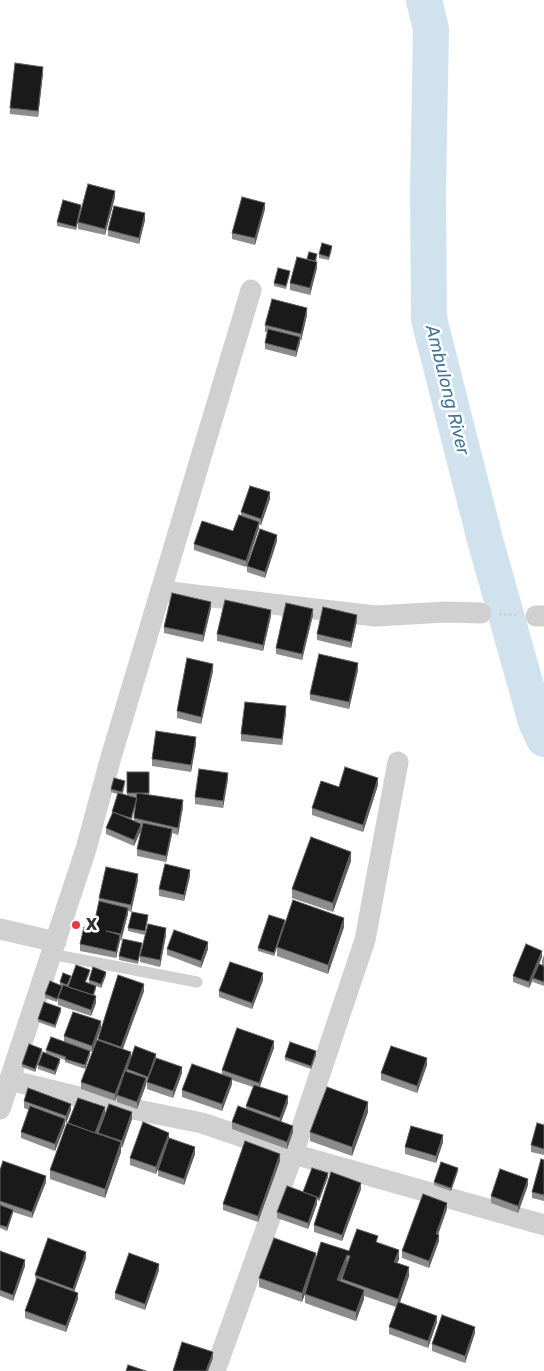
<!DOCTYPE html>
<style>
body{margin:0}
canvas{display:block;background:#fff}
</style>
<canvas width="544" height="1371"></canvas>
<script>
const ctx = document.querySelector('canvas').getContext('2d');
ctx.lineJoin = 'round';
const toPath = rows => new Path2D(rows.map(r => 'M' + r).join(''));
function strokePath(path, color, width, dash) { ctx.strokeStyle = color; ctx.lineWidth = width; ctx.lineCap = dash ? 'butt' : 'round'; ctx.setLineDash(dash || []); ctx.stroke(path); }
function paint(path, color) { ctx.fillStyle = color; ctx.fill(path, 'evenodd'); }
function write(font, color, halo, rows, align = 'center') {
  ctx.font = font + ' Rubik,sans-serif'; ctx.lineWidth = 5; ctx.setLineDash([]); ctx.textBaseline = 'middle'; ctx.strokeStyle = halo; ctx.fillStyle = color; for (const [text, x, y, turn = 0] of rows) {
    ctx.save(); ctx.translate(x, y); ctx.rotate((+turn || 0) * Math.PI / 180); ctx.textAlign = isNaN(turn) ? turn : align; if (halo) ctx.strokeText(text, 0, 0); ctx.fillText(text, 0, 0); ctx.restore();
  }
}
const river = toPath([
 [424,0,431,29,428,191,429,319,484,536,536,722,544,739]
]);
const path = toPath([
 [499,614,518,615]
]);
const lane = toPath([
 [51,954,197,982]
]);
const street = toPath([
 [161,591,375,616,446,612,481,613],
 [536,616,544,616],
 [0,929,56,942],
 [9,1080,108,1104,202,1123,293,1154,544,1225],
 [0,1109,86,849,111,757,251,290],
 [215,1371,293,1154,365,940,398,762]
]);
const wall = toPath([
 [43,73,38,117,10,114,10,108],
 [115,197,105,235,78,229,78,222],
 [81,208,76,230,57,226,57,222],
 [265,209,255,245,232,239,232,233],
 [145,220,139,244,108,236,108,230],
 [332,249,329,260,319,258,319,254],
 [317,258,316,262,317,268,310,295,290,290,290,283,307,259],
 [290,274,286,289,274,286,274,283],
 [307,315,301,341,300,340,296,357,265,349,265,343,267,332,265,332,265,325],
 [270,499,261,525,259,525,259,528,246,567,194,550,194,544,233,531,241,516,241,512],
 [277,541,265,578,247,572,247,566],
 [211,608,203,642,164,633,164,627],
 [313,615,302,660,276,654,276,648],
 [271,616,263,651,217,641,217,634],
 [357,621,351,648,317,640,317,634],
 [358,670,349,709,310,700,310,694],
 [213,671,201,724,177,718,177,711],
 [286,713,282,745,241,741,241,734],
 [196,744,191,772,152,766,152,759],
 [127,772,149,772,149,795,183,807,178,835,172,833,166,862,137,856,137,849,141,830,134,846,106,834,106,828,112,814,117,794,111,792,111,789,125,784,123,794,127,795],
 [135,808,134,818,134,821,132,820],
 [228,779,223,808,195,804,195,797],
 [378,785,363,832,312,815,312,808,339,787],
 [351,861,333,912,292,898,292,889],
 [190,876,184,901,159,896,159,889],
 [138,880,131,912,128,911,128,914,121,941,120,940,116,958,80,951,80,944,93,929,99,902,99,898],
 [148,918,145,935,128,931,128,928],
 [285,923,344,927,328,974,277,956,277,947,274,956,258,951,258,948],
 [166,935,160,967,140,962,140,956],
 [142,946,138,964,119,960,119,956],
 [167,949,208,949,201,968,167,955],
 [544,955,544,986,533,982,533,980,529,988,513,982,513,976,542,957,539,964,542,965,542,960],
 [90,973,86,982,89,983,89,980,106,975,101,988,96,986,96,989,94,996,96,1003,91,1016,58,1005,58,1000,57,1002,45,998,45,994,60,985,60,982],
 [263,980,252,1009,219,997,219,991],
 [144,991,123,1049,131,1058,156,1058,182,1073,173,1098,147,1089,147,1083,146,1083,146,1085,137,1109,117,1102,117,1096,115,1101,81,1089,81,1082,98,1039],
 [61,1011,55,1028,38,1022,38,1019],
 [101,1028,92,1052,90,1051,90,1054,85,1069,65,1062,65,1060,46,1053,46,1050,64,1041,64,1036],
 [274,1048,259,1087,288,1103,281,1121,293,1132,287,1149,232,1129,232,1122,246,1109,246,1106,253,1087,232,1080,232,1084,222,1111,182,1097,182,1090,222,1074,222,1070],
 [42,1052,35,1072,22,1067,22,1064],
 [316,1055,311,1069,285,1060,285,1057],
 [60,1062,55,1075,38,1069,38,1065],
 [427,1065,417,1093,381,1080,381,1073],
 [24,1101,71,1110,66,1123,65,1122,65,1125,55,1151,21,1138,21,1132,29,1110,24,1108],
 [368,1112,352,1156,310,1141,310,1132],
 [105,1114,97,1134,98,1134,98,1133,132,1119,122,1148,121,1147,121,1152,105,1198,50,1179,50,1170],
 [544,1125,544,1155,531,1152,531,1145],
 [169,1133,156,1174,130,1165,130,1158],
 [443,1142,436,1163,405,1154,405,1147],
 [195,1154,184,1185,158,1176,158,1170],
 [544,1160,544,1201,532,1198,532,1192],
 [280,1161,258,1222,223,1210,223,1204],
 [0,1170,46,1182,32,1218,13,1212,7,1231,0,1228],
 [458,1171,451,1191,434,1185,434,1182],
 [328,1177,319,1201,317,1200,317,1204,308,1229,277,1218,277,1212,303,1192],
 [528,1185,518,1213,491,1203,491,1196],
 [361,1189,342,1241,314,1232,314,1225],
 [447,1209,438,1235,439,1241,429,1268,402,1258,402,1251],
 [378,1243,399,1259,397,1263,409,1276,400,1302,437,1322,428,1348,389,1334,389,1327,396,1307,364,1296,364,1299,356,1321,305,1303,305,1294,302,1302,259,1287,259,1278,316,1258,349,1251],
 [0,1251,25,1266,13,1301,0,1296],
 [86,1258,74,1291,78,1299,66,1332,25,1318,25,1311,36,1282,35,1275],
 [159,1270,145,1310,115,1299,115,1293],
 [475,1333,465,1363,432,1351,432,1344]
]);
const shadedWall = toPath([
 [43,67,43,73,38,117,38,111],
 [115,191,115,197,105,235,105,229],
 [265,203,265,209,255,245,255,238],
 [81,205,81,208,76,230,76,227],
 [145,213,145,220,139,244,139,238],
 [317,262,317,268,310,295,310,288],
 [307,308,307,315,301,341,301,334],
 [300,337,300,343,296,357,296,351],
 [270,492,270,499,261,525,261,519],
 [259,522,259,528,246,567,246,561],
 [277,535,277,541,265,578,265,572],
 [211,602,211,608,203,642,203,635],
 [313,609,313,615,302,660,302,654],
 [271,610,271,616,263,651,263,645],
 [357,615,357,621,351,648,351,642],
 [358,663,358,670,349,709,349,702],
 [213,664,213,671,201,724,201,717],
 [286,706,286,713,282,745,282,739],
 [196,737,196,744,191,772,191,765],
 [228,773,228,779,223,808,223,801],
 [378,778,378,785,363,832,363,825],
 [183,800,183,807,178,835,178,828],
 [141,824,141,830,134,846,134,840],
 [172,829,172,835,166,862,166,856],
 [351,852,351,861,333,912,333,903],
 [190,870,190,876,184,901,184,895],
 [138,874,138,880,131,912,131,905],
 [128,908,128,914,121,941,121,934],
 [344,918,344,927,328,974,328,965],
 [285,920,285,923,274,956,274,953],
 [166,928,166,935,160,967,160,960],
 [120,935,120,941,116,958,116,952],
 [208,942,208,949,201,968,201,961],
 [542,951,542,957,529,988,529,982],
 [106,972,106,975,101,988,101,984],
 [263,973,263,980,252,1009,252,1003],
 [144,984,144,991,121,1053,121,1047],
 [96,996,96,1003,91,1016,91,1010],
 [61,1008,61,1011,55,1028,55,1025],
 [101,1021,101,1028,92,1052,92,1046],
 [274,1041,274,1048,259,1089,259,1083],
 [42,1049,42,1052,35,1072,35,1069],
 [90,1051,90,1054,85,1069,85,1065],
 [316,1051,316,1055,311,1069,311,1066],
 [131,1052,131,1059,115,1101,115,1094],
 [156,1054,156,1060,148,1083,148,1077],
 [427,1058,427,1065,417,1093,417,1086],
 [60,1059,60,1062,55,1075,55,1071],
 [182,1067,182,1073,173,1098,173,1091],
 [146,1078,146,1085,137,1109,137,1102],
 [232,1078,232,1084,222,1111,222,1104],
 [288,1096,288,1103,280,1125,280,1118],
 [368,1102,368,1112,352,1156,352,1147],
 [71,1104,71,1110,66,1123,66,1116],
 [105,1107,105,1114,95,1139,95,1133],
 [132,1112,132,1119,122,1148,122,1141],
 [65,1119,65,1125,55,1151,55,1144],
 [293,1126,293,1132,287,1149,287,1142],
 [169,1133,169,1140,156,1174,156,1167],
 [443,1135,443,1142,436,1163,436,1156],
 [121,1142,121,1152,105,1198,105,1189],
 [195,1147,195,1154,184,1185,184,1179],
 [280,1154,280,1161,258,1222,258,1216],
 [458,1168,458,1171,451,1191,451,1188],
 [328,1173,328,1177,319,1201,319,1198],
 [46,1176,46,1182,32,1218,32,1212],
 [528,1179,528,1185,518,1213,518,1206],
 [361,1183,361,1189,342,1241,342,1235],
 [317,1197,317,1204,308,1229,308,1223],
 [447,1203,447,1209,436,1240,436,1234],
 [13,1210,13,1213,7,1231,7,1227],
 [439,1235,439,1241,429,1268,429,1261],
 [399,1250,399,1259,394,1271,394,1262],
 [86,1252,86,1258,73,1295,73,1289],
 [316,1253,316,1262,302,1302,302,1293],
 [347,1255,347,1264,337,1289,337,1280],
 [25,1260,25,1266,13,1301,13,1295],
 [159,1264,159,1270,145,1310,145,1304],
 [409,1267,409,1276,398,1308,398,1299],
 [364,1290,364,1299,356,1321,356,1312],
 [78,1293,78,1299,66,1332,66,1326],
 [437,1316,437,1322,428,1348,428,1341],
 [475,1327,475,1333,465,1363,465,1356],
 [213,1352,213,1358,208,1371,206,1371]
]);
const building = toPath([
 [15,63,43,67,38,111,10,108,15,63],
 [88,184,115,191,105,229,78,222,88,184],
 [242,197,265,203,255,238,232,233,242,197],
 [63,200,81,205,76,227,57,222,63,200],
 [114,206,145,213,139,238,108,230,114,206],
 [322,243,332,246,329,257,319,254,322,243],
 [309,252,317,254,315,261,307,259,309,252],
 [297,257,317,262,310,288,290,283,297,257],
 [278,268,290,271,286,286,274,283,278,268],
 [272,299,307,308,301,334,265,325,272,299],
 [268,329,300,337,296,351,265,343,268,329],
 [250,486,270,492,261,519,241,512,250,486],
 [239,515,259,522,246,561,194,544,202,521,233,531,239,515],
 [260,529,277,535,265,572,247,566,260,529],
 [172,593,211,602,203,635,164,627,172,593],
 [225,600,271,610,263,645,217,634,225,600],
 [286,603,313,609,302,654,276,648,286,603],
 [323,607,357,615,351,642,317,634,323,607],
 [319,654,358,663,349,702,310,694,319,654],
 [187,658,213,664,201,717,177,711,187,658],
 [245,702,286,706,282,739,241,734,245,702],
 [156,731,196,737,191,765,152,759,156,731],
 [345,767,378,778,363,825,312,808,321,781,339,787,345,767],
 [199,769,228,773,223,801,195,797,199,769],
 [127,772,149,772,149,793,127,793,127,772],
 [114,778,125,781,122,792,111,789,114,778],
 [118,793,137,798,131,818,112,812,118,793],
 [137,793,183,800,178,828,134,818,137,793],
 [113,812,141,824,134,840,106,828,113,812],
 [143,823,172,829,166,856,137,849,143,823],
 [311,837,351,852,333,903,292,889,311,837],
 [165,864,190,870,184,895,159,889,165,864],
 [106,867,138,874,131,905,99,898,106,867],
 [293,900,344,918,328,965,277,947,293,900],
 [99,901,128,908,121,934,106,931,120,935,116,952,80,944,84,927,93,929,99,901],
 [132,912,148,915,145,931,128,928,132,912],
 [269,915,285,920,274,953,258,948,269,915],
 [148,924,166,928,160,960,140,956,148,924],
 [174,930,208,942,201,961,167,949,174,930],
 [123,939,142,943,138,961,119,956,123,939],
 [526,944,542,951,529,982,513,976,526,944],
 [230,962,263,973,252,1003,219,991,230,962],
 [539,964,544,966,544,982,533,978,539,964],
 [76,965,90,970,85,982,96,986,93,995,68,987,76,965],
 [93,967,106,972,101,984,89,980,93,967],
 [63,973,71,976,67,985,60,982,63,973],
 [118,975,144,984,121,1047,98,1039,118,975],
 [50,981,62,986,57,999,45,994,50,981],
 [63,985,96,996,91,1010,58,998,63,985],
 [44,1002,61,1008,55,1025,38,1019,44,1002],
 [73,1012,101,1021,92,1046,64,1036,73,1012],
 [237,1028,274,1041,259,1083,222,1070,237,1028],
 [51,1037,90,1051,85,1065,65,1059,66,1057,46,1050,51,1037],
 [97,1040,131,1052,115,1094,81,1082,97,1040],
 [290,1042,316,1051,311,1066,285,1057,290,1042],
 [29,1044,42,1049,35,1069,22,1064,29,1044],
 [135,1046,156,1054,148,1077,127,1069,135,1046],
 [391,1046,427,1058,417,1086,381,1073,391,1046],
 [43,1052,60,1059,55,1071,38,1065,43,1052],
 [156,1058,182,1067,173,1091,147,1082,156,1058],
 [192,1064,232,1078,222,1104,182,1090,192,1064],
 [125,1071,146,1078,137,1102,117,1095,125,1071],
 [254,1085,288,1096,280,1118,246,1106,254,1085],
 [327,1087,368,1102,352,1147,310,1132,327,1087],
 [28,1088,71,1104,66,1116,24,1101,28,1088],
 [78,1098,105,1107,95,1133,68,1123,78,1098],
 [109,1104,132,1112,122,1141,98,1133,109,1104],
 [30,1106,65,1119,55,1144,21,1132,30,1106],
 [238,1106,293,1126,287,1142,232,1122,238,1106],
 [143,1122,169,1133,156,1167,130,1158,143,1122],
 [67,1123,121,1142,105,1189,50,1170,67,1123],
 [537,1123,544,1125,544,1149,531,1145,537,1123],
 [411,1126,443,1135,436,1156,405,1147,411,1126],
 [169,1138,195,1147,184,1179,158,1170,169,1138],
 [245,1141,280,1154,258,1216,223,1204,245,1141],
 [541,1159,544,1160,544,1195,532,1192,541,1159],
 [3,1161,46,1176,32,1212,0,1201,0,1170,3,1161],
 [441,1162,458,1168,451,1188,434,1182,441,1162],
 [312,1168,328,1173,319,1198,303,1192,312,1168],
 [500,1169,528,1179,518,1206,491,1196,500,1169],
 [331,1172,361,1183,342,1235,314,1225,331,1172],
 [287,1186,317,1197,308,1223,277,1212,287,1186],
 [423,1194,447,1203,436,1234,439,1235,429,1261,402,1251,423,1194],
 [0,1205,13,1210,7,1227,0,1225,0,1205],
 [357,1229,378,1236,376,1242,399,1250,394,1262,409,1267,398,1299,342,1279,350,1256,347,1255,337,1280,364,1290,356,1312,305,1294,321,1242,349,1251,357,1229],
 [48,1238,86,1252,73,1289,35,1275,48,1238],
 [274,1238,316,1253,302,1293,259,1278,274,1238],
 [0,1251,25,1260,13,1295,0,1290,0,1251],
 [129,1253,159,1264,145,1304,115,1293,129,1253],
 [37,1278,78,1293,66,1326,25,1311,37,1278],
 [398,1302,437,1316,428,1341,389,1327,398,1302],
 [442,1315,475,1327,465,1356,432,1344,442,1315],
 [182,1342,213,1352,206,1371,173,1371,182,1342],
 [128,1365,146,1371,126,1371,128,1365]
]);
const markers = [
 [76,925,5,"#e63946"]
];
const poiNames = [
 ["X",86,925]
];
const waterNames = [
 ["Ambulong River",447,390,76]
];
strokePath(river, '#cfe2ee', 36);
strokePath(path, '#cdcdcd', 3, [2.5, 2.5]);
strokePath(lane, '#d0d0d0', 11);
strokePath(street, '#d0d0d0', 21);
paint(wall, '#8c8c8c');
paint(shadedWall, '#5f5f5f');
paint(building, '#1a1a1a');
strokePath(building, '#5f5f5f', 1);
for (const [x, y, r, color] of markers) { const dot = new Path2D(); dot.arc(x, y, r, 0, 2 * Math.PI); ctx.fillStyle = color; ctx.fill(dot); strokePath(dot, '#fff', 2); }
write('bold 16px', '#333', '#fff', poiNames, 'left');
write('italic 18px', '#3f7597', '#fff', waterNames);
</script>
